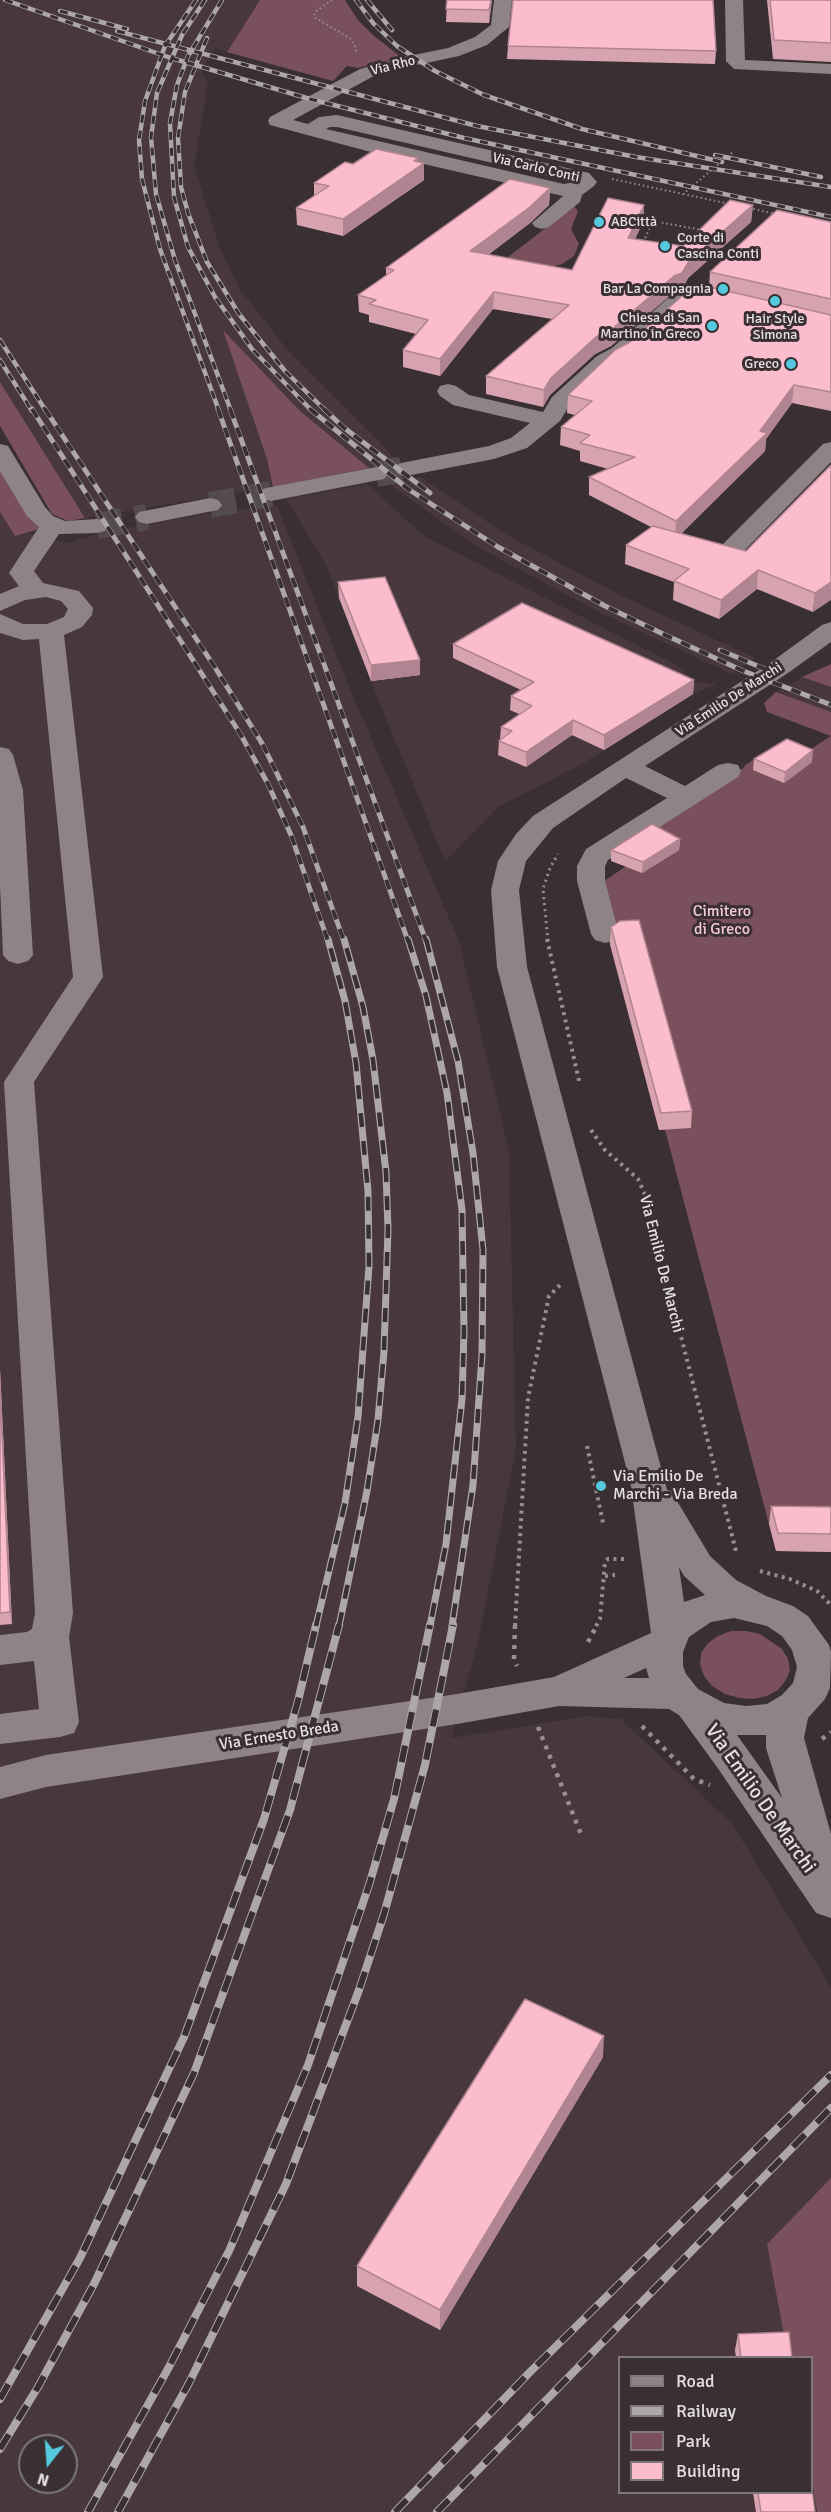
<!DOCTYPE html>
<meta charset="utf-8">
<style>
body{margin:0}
#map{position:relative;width:831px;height:2512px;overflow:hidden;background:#3a3033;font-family:Signika,sans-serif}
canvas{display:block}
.legend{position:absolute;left:618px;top:2356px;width:195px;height:138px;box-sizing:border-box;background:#3a3033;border:2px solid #7f7779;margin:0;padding:8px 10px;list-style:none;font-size:18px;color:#e7e1e3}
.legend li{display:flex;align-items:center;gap:12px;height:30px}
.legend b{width:30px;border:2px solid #7f7779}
.north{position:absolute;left:18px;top:2434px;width:60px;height:60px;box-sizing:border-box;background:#3a3033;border:2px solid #7f7779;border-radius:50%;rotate:197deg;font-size:16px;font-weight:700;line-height:24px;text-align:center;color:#e7e1e3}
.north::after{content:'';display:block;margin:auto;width:21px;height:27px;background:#55cadf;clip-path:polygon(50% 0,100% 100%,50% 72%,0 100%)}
</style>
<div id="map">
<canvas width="831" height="2512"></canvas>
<ul class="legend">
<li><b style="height:8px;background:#8e8385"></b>Road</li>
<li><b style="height:8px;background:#aea7a9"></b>Railway</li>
<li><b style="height:16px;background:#79505b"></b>Park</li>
<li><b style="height:16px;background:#fbbdce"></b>Building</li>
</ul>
<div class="north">N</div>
</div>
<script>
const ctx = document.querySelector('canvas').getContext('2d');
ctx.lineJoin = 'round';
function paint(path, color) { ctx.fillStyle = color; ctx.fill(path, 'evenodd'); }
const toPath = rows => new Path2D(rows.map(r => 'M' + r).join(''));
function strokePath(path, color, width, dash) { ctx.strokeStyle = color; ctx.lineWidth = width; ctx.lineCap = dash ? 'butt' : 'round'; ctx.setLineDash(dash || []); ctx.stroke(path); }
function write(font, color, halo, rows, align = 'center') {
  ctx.font = font + ' Signika,sans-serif'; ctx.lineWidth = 6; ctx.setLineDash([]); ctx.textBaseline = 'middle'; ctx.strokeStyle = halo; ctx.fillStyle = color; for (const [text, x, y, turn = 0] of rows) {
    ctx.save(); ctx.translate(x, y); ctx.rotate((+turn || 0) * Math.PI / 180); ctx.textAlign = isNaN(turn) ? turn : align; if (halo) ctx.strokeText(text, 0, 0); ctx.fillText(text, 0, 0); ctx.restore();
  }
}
const built = toPath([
 [0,0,260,0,227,52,215,48,201,72,208,82,194,166,220,248,239,288,290,353,399,462,369,468,299,410,267,459,273,487,85,518,0,382],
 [420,477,507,535,618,594,755,658,732,674,597,611,474,545,391,485],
 [367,484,424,536,678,666,691,681,717,684,693,694,582,764,498,807,445,861,380,704,328,569,286,499],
 [277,505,349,687,459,941,509,1151,516,1449,477,1646,451,1738,587,1716,621,1719,733,1825,831,1988,831,2178,767,2244,788,2357,620,2358,620,2492,812,2492,812,2481,817,2512,0,2512,0,512,15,536,27,533,67,543,100,533,212,513],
 [30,2446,66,2446,66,2482,30,2482],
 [802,677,831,687,831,712,776,692]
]);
const green = toPath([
 [260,0,345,0,358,20,373,35,401,57,358,68,347,66,333,81,227,52],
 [574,206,578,211,571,229,579,244,574,256,562,264,550,267,494,268],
 [223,330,299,410,369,468,273,487,267,459],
 [0,382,85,518,68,521,52,514,0,426],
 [0,462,40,529,15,536,0,512],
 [831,664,831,687,802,677],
 [776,692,831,712,831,1552,776,1551,665,1130,659,1130,608,938,598,885,625,867,644,831,745,767,744,766,757,757,800,756,831,736,767,712,764,703],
 [731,1631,746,1631,760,1634,782,1649,788,1659,790,1670,786,1680,778,1690,767,1696,754,1699,739,1698,725,1694,712,1686,704,1676,700,1665,701,1653,708,1643,718,1636],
 [831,2178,831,2512,817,2512,812,2481,812,2358,788,2357,767,2244]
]);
const minorTunnel = toPath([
 [376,474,406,469],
 [210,505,271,494],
 [97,526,147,517]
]);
const pathFar3 = toPath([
 [332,0,315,12,314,17,351,39,356,48,356,54],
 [612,179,683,194,733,152],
 [683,194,730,204],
 [749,208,775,214],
 [639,218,653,221,642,245],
 [653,221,702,230]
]);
const pathFar2 = toPath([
 [548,941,543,889,550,868,558,854]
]);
const pathFar1 = toPath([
 [547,939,580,1085],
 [591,1130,605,1150,638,1179,644,1192,737,1555],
 [587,1446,603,1523],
 [760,1571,790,1579,817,1591,831,1605],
 [605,1576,615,1575],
 [515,1626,528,1398,549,1296,562,1283],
 [596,1626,600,1619,605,1562,608,1559,624,1559]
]);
const path = toPath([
 [515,1625,514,1659,517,1666],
 [588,1642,597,1625],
 [642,1726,694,1779,710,1785],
 [538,1727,581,1834],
 [822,1739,831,1732]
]);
const minor = toPath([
 [494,0,512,0,509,27,487,45,459,56,398,69,372,77,293,120,308,124,319,117,337,115,589,173,597,182,594,186,582,195,580,202,549,227,542,229,535,227,532,223,563,196,367,151,270,125,268,121,270,117,360,69,394,59,448,48,475,37,491,25,494,0],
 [330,127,337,127,575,182,564,184,326,129,330,127],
 [725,0,743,0,745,60,831,64,831,74,734,69,726,61,725,0],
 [691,291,712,291,719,293,723,297,719,301,693,303,681,307,628,358,613,366,569,406,560,421,527,448,494,459,406,476,398,474,394,469,398,464,406,462,489,446,511,438,530,423,453,405,440,396,437,391,440,386,448,384,456,386,469,395,543,412,552,397,597,356,612,348,667,299,691,291],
 [831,442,831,462,736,559,727,561,718,559,715,554,718,549,823,444,831,442],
 [0,444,8,446,45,507,53,516,65,521,97,519,105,521,109,526,105,531,97,533,59,534,34,571,43,583,79,591,93,608,92,615,82,627,64,635,103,977,34,1082,73,1613,69,1637,79,1722,74,1733,60,1737,0,1744,0,1714,39,1709,34,1661,0,1665,0,1635,27,1632,32,1629,35,1613,4,1082,73,977,39,639,23,640,0,633,0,614,23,624,47,624,64,617,68,609,61,601,46,597,25,600,0,611,0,594,19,586,9,573,39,527,27,516,0,471,0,444],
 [376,467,384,469,388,474,384,479,271,501,263,499,259,494,263,489,271,487,376,467],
 [210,498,218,500,222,505,218,510,147,524,139,522,135,517,139,512,210,498],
 [831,622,831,642,788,673,645,766,685,786,718,765,728,763,738,765,741,771,738,777,608,860,605,866,605,881,619,934,615,940,605,943,595,940,591,934,577,881,577,866,586,849,667,798,626,778,553,828,526,861,519,890,527,967,667,1490,671,1491,710,1556,736,1580,766,1596,793,1606,808,1616,829,1645,831,1652,830,1688,825,1699,808,1718,804,1738,831,1834,831,1918,816,1913,717,1767,679,1715,669,1709,559,1706,457,1724,46,1787,0,1799,0,1767,46,1755,457,1694,554,1677,651,1633,631,1486,497,967,491,890,498,861,516,834,533,816,770,663,822,625,831,622],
 [679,1567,684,1576,705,1595,684,1602,679,1567],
 [734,1618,767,1626,782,1636,792,1650,797,1667,793,1683,782,1695,767,1704,746,1706,724,1703,698,1689,686,1674,683,1666,683,1652,689,1637,711,1622,734,1618],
 [646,1668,649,1678,624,1678,646,1668],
 [737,1735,766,1735,766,1748,782,1798,737,1735],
 [0,747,9,749,13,755,23,790,33,955,28,961,18,964,8,961,3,955,0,885,0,747]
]);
const railFar3 = toPath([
 [5,0,168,57,310,99,464,138,831,217],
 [196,0,165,46,145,101,139,140,142,179,160,249,219,411],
 [205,0,182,35,157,93,151,137,156,194,175,260,231,411],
 [222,0,188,56,177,85,170,123,174,197,188,247,215,297,252,349,312,411],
 [356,0,373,23,397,46,435,71,484,95,582,129,722,162],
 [367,0,392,30],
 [60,11,127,29],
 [117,31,477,126,636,157,831,187],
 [207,38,185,92,178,138,181,187,188,213,207,262,239,314,285,371,326,411],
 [715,155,821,177],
 [0,340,46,411],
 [0,360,32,411]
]);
const railFar2 = toPath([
 [32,409,241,735,268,784,291,835,328,941],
 [45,409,216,669,263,745,303,827,344,941],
 [218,409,408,941],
 [230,409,426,941],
 [310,409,408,489,498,547,605,606,661,633,741,670,831,705],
 [324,409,343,427,430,493],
 [720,650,767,670]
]);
const railFar1 = toPath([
 [408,939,426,996,447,1093,462,1210,464,1332,462,1399,446,1544,430,1626],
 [426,939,458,1061,473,1153,483,1250,482,1355,473,1485,452,1626],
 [316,1626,345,1503,358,1417,369,1266,368,1191,356,1063,345,1001,328,939],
 [339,1626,367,1491,378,1420,384,1351,388,1229,386,1172,373,1060,363,1007,344,939]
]);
const rail = toPath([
 [0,2399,80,2258,184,2037,264,1819,298,1701,316,1625],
 [0,2449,38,2387,94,2284,194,2073,290,1810,339,1625],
 [88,2512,169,2367,229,2251,308,2065,370,1882,394,1799,430,1625],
 [118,2512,189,2383,286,2184,359,1990,384,1914,425,1765,453,1625],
 [395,2512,530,2372,831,2075],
 [437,2512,831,2108]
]);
const wall = toPath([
 [447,0,492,0,489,23,446,22],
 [767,0,831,0,831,62,773,59],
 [508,46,716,51,715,64,507,59],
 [418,158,418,162,424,180,343,236,297,225,296,208,314,196,314,183,353,164],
 [550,188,549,205,530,223,488,255,572,270,644,205,643,222,635,239,683,246,753,205,751,222,688,278,681,291,673,293,611,346,595,354,550,395,543,407,486,394,486,376,552,319,493,309,440,376,403,367,403,350,416,334,369,322,369,315,359,312,358,295,386,275,386,268],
 [831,222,831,411,792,403,766,439,765,451,681,533,746,551,831,465,813,612,757,589,719,619,673,600,674,582,625,564,626,545,651,527,589,495,589,477,608,469,580,461,580,451,560,445,561,427,575,415,567,413,568,395,630,342,709,288,710,272],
 [338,582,420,675,371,681,339,598],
 [453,644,694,680,693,694,604,750,572,735,526,767,498,755,499,741,500,739,501,727,519,714,510,710,511,696,521,690,453,658],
 [754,759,812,762,784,783,753,770],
 [680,839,679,850,642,873,611,861,611,850],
 [611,927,692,1111,691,1128,659,1130,610,944],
 [0,1369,12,1624,0,1625],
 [771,1506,831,1507,831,1552,776,1551,769,1524],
 [603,2057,440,2330,357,2286,357,2266],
 [738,2334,792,2358,736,2358,735,2350],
 [753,2493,812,2493,815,2512,756,2512]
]);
const shadedWall = toPath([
 [491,0,492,0,489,23,489,10],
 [418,158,418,168,424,163,424,180,343,236,343,219],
 [550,188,549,205,530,223,470,268,470,251],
 [644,205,643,222,627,255,628,238],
 [753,205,751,222,688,278,681,291,673,293,611,346,595,354,550,395,543,407,544,390,551,378,596,337],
 [494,292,493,309,440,376,440,359],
 [794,385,792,403,766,439,765,451,675,540,676,521,760,431],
 [758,570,757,589,719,619,721,600],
 [831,582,831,600,813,612,815,593],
 [420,660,420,675,371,681,371,665],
 [694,680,693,694,604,750,604,735],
 [573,720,572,735,526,767,526,752],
 [813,750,812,762,784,783,785,772],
 [680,839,679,850,642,873,643,862],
 [0,1369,12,1624,10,1612,0,1391],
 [604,2036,603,2057,440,2330,440,2310]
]);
const building = toPath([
 [447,0,491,0,489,10,446,9,447,0],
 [513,0,713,0,716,51,508,46,513,0],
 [770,0,831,0,831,43,774,40,770,0],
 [376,149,418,158,414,161,424,163,343,219,296,208,329,186,314,183,345,162,353,164,376,149],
 [510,179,550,188,530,207,470,251,572,270,608,198,644,205,628,238,683,246,730,200,753,205,689,261,682,273,674,276,612,329,596,337,551,378,544,390,486,376,569,305,494,292,440,359,403,350,428,320,369,304,376,300,358,295,394,270,386,268,510,179],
 [777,210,831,222,831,299,710,272,777,210],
 [714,288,831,315,831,392,794,385,760,431,767,433,676,521,589,477,635,457,580,443,590,435,561,427,592,401,568,395,615,350,630,342,690,289,714,288],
 [831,465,831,582,815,593,758,570,721,600,674,581,689,569,626,545,653,526,746,551,831,465],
 [385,577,420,660,371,665,338,582,385,577],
 [522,603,694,680,604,735,573,720,526,752,499,741,512,731,501,727,532,706,511,696,534,682,453,644,522,603],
 [787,739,813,750,785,772,754,759,787,739],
 [652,824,680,839,643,862,611,850,652,824],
 [639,920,692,1111,661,1113,611,927,620,921,639,920],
 [0,1391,10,1612,0,1613,0,1391],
 [771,1506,831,1507,831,1534,778,1533,771,1506],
 [525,1999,604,2036,440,2310,357,2266,525,1999],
 [789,2332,792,2358,741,2358,738,2334,789,2332],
 [812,2489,815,2512,761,2512,758,2493,812,2493,812,2489]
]);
const markers = [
 [599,222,6,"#55cadf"],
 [665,246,6,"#55cadf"],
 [723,289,6,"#55cadf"],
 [775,301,6,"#55cadf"],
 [712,326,6,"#55cadf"],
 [791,364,6,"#55cadf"],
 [601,1486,6,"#55cadf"]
];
const farStreetnames = [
 ["Via Rho",393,66,-14],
 ["Via Carlo Conti",536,168,13],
 ["Via Emilio De Marchi",729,700,-33]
];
const farPoinames = [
 ["ABCittà",611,222,"left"],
 ["Corte di",677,238,"left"],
 ["Cascina Conti",677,254,"left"],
 ["Bar La Compagnia",711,289],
 ["Chiesa di San",700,318],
 ["Martino in Greco",700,334],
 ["Hair Style",775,319,"center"],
 ["Simona",775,335,"center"],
 ["Greco",779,364]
];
const parkNames = [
 ["Cimitero",722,912],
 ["di Greco",722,930]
];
const streetNames = [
 ["Via Emilio De Marchi",661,1264,76],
 ["Via Ernesto Breda",279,1736,-9]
];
const poiNames = [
 ["Via Emilio De",613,1477],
 ["Marchi - Via Breda",613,1495]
];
const nearStreetnames = [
 ["Via Emilio De Marchi",760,1799,55]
];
paint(built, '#48373c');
paint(green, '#79505b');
strokePath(minorTunnel, '#544b4d', 26, [26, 13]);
strokePath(pathFar3, '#978f92', 2, [1.5, 3]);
strokePath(pathFar2, '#978f92', 3, [2, 4]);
strokePath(pathFar1, '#978f92', 4, [3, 4.5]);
strokePath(path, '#978f92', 4.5, [4, 6]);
paint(minor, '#8e8385');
strokePath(railFar3, '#aea7a9', 4.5);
strokePath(railFar2, '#aea7a9', 5);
strokePath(railFar1, '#aea7a9', 7);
strokePath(rail, '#aea7a9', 8);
strokePath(railFar3, '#3a3033', 3, [8]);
strokePath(railFar2, '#3a3033', 4, [10]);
strokePath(railFar1, '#3a3033', 4.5, [14]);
strokePath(rail, '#3a3033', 6, [17]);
paint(wall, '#d8a3b1');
paint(shadedWall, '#b08490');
paint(building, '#fbbdce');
strokePath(building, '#b08490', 1.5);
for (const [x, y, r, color] of markers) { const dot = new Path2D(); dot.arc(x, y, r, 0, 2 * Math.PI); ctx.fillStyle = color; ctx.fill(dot); strokePath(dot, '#3a3033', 2); }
write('14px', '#e7e1e3', '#3a3033', farStreetnames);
write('14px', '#e7e1e3', '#3a3033', farPoinames, 'right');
write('16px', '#f4cbd5', '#3a3033', parkNames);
write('16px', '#e7e1e3', '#3a3033', streetNames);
write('16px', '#e7e1e3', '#3a3033', poiNames, 'left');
write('20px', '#e7e1e3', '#3a3033', nearStreetnames);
</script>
